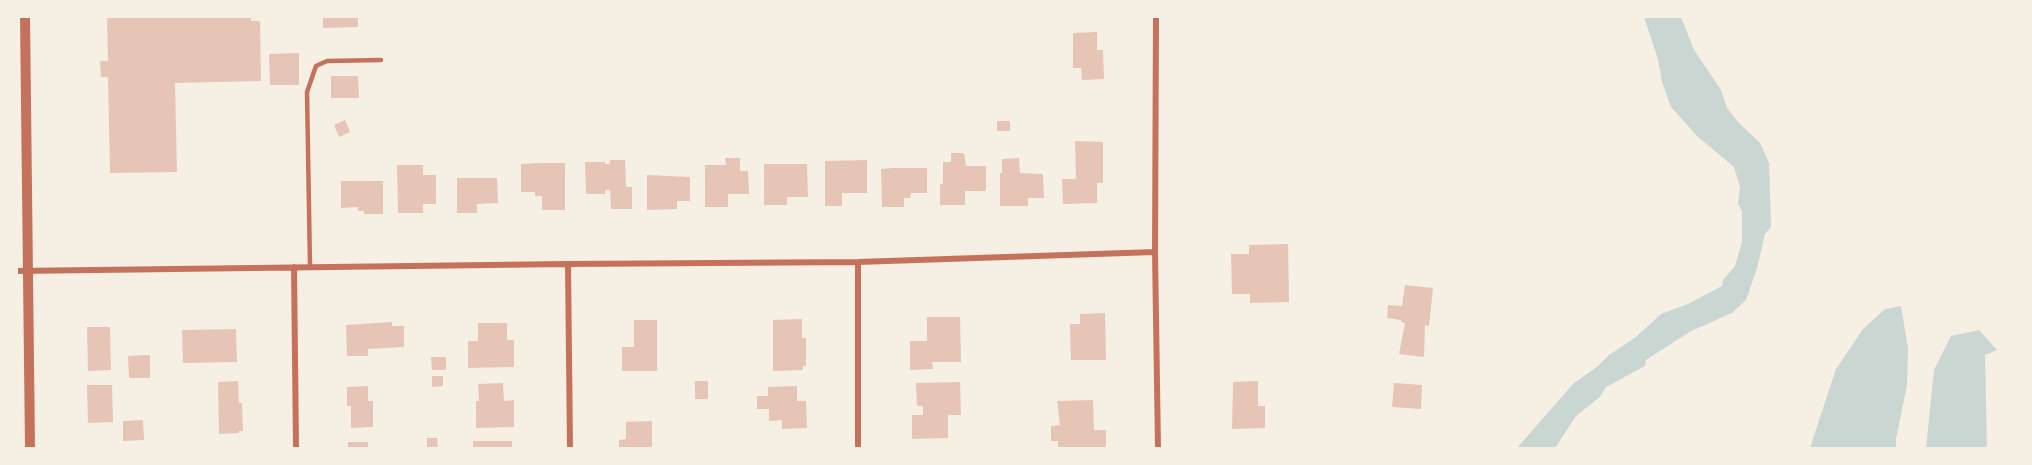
<!DOCTYPE html>
<style>
body{margin:0}
#map{position:relative;width:2032px;height:465px;overflow:hidden;background:#f6efe4;font-family:"Space Grotesk",sans-serif}
canvas{display:block}
.frame{position:absolute;inset:0;border:18px solid #f6efe4;pointer-events:none}
</style>
<div id="map">
<canvas width="2032" height="465"></canvas>
<div class="frame"></div>
</div>
<script>
const ctx = document.querySelector('canvas').getContext('2d');
ctx.lineJoin = 'round';
function paint(path, color) { ctx.fillStyle = color; ctx.fill(path, 'evenodd'); }
const toPath = rows => new Path2D(rows.map(r => 'M' + r).join(''));
function strokePath(path, color, width, dash) { ctx.strokeStyle = color; ctx.lineWidth = width; ctx.lineCap = dash ? 'butt' : 'round'; ctx.setLineDash(dash || []); ctx.stroke(path); }
const water = toPath([
 [1644,17,1681,17,1694,50,1721,90,1727,108,1738,122,1760,143,1769,163,1771,227,1765,234,1757,268,1746,300,1732,313,1691,331,1646,360,1645,366,1606,387,1600,397,1576,416,1555,448,1517,448,1573,384,1598,366,1609,355,1636,337,1661,314,1688,304,1722,286,1723,280,1735,266,1742,242,1742,211,1738,204,1740,187,1734,167,1697,136,1671,107,1662,82,1658,59],
 [1901,306,1908,349,1907,385,1896,439,1896,448,1810,448,1836,369,1863,329,1885,309],
 [1979,330,1997,350,1985,355,1987,448,1926,448,1934,370,1951,336]
]);
const building = toPath([
 [107,16,251,16,251,21,260,21,261,81,175,83,177,172,110,173,108,77,101,77,100,61,108,61],
 [323,16,358,16,358,27,323,28],
 [1097,32,1097,50,1103,50,1104,79,1082,80,1081,68,1073,68,1073,33],
 [299,53,299,85,270,85,269,54],
 [331,76,358,76,359,98,331,98],
 [345,120,350,132,339,137,334,125],
 [997,121,1010,121,1010,131,997,131],
 [1075,141,1103,142,1103,183,1097,183,1097,203,1063,204,1062,179,1076,179],
 [951,153,964,153,966,166,986,166,986,191,965,191,965,205,940,205,940,184,943,184,943,162,951,162],
 [725,158,740,158,740,171,748,171,749,194,728,194,728,207,705,207,705,165,726,165],
 [1019,158,1020,173,1043,174,1044,198,1028,198,1028,206,1000,206,1000,173,1002,173,1002,159],
 [610,160,625,160,626,187,632,187,632,209,611,209,610,190,605,190,605,194,586,194,585,162,605,162,605,164,610,164],
 [867,160,867,193,842,193,842,206,825,206,825,161],
 [542,163,565,163,565,210,542,210,542,196,535,196,535,192,521,192,521,164],
 [764,164,807,164,808,197,787,197,787,205,764,205],
 [397,165,423,165,423,175,436,175,436,204,423,204,423,213,398,213],
 [892,168,927,168,927,193,911,193,910,198,904,198,904,207,882,207,881,169],
 [647,175,690,177,690,201,677,201,677,209,647,210],
 [457,178,497,178,498,203,477,204,477,213,457,213],
 [341,181,383,181,383,214,364,214,364,211,358,211,358,207,341,208],
 [1288,244,1289,302,1250,303,1250,294,1232,294,1231,254,1249,254,1249,245],
 [1405,285,1433,288,1429,326,1425,325,1424,357,1399,354,1405,323,1401,322,1401,320,1387,318,1388,305,1402,306],
 [1105,313,1106,360,1071,360,1070,324,1080,324,1080,314],
 [927,317,960,317,961,362,932,362,933,369,910,370,910,341,927,341],
 [802,319,802,338,806,338,806,366,803,366,803,370,773,371,773,320],
 [634,320,657,320,657,371,622,371,622,347,634,347],
 [392,322,392,326,404,326,404,347,368,349,368,356,347,356,346,325],
 [478,323,507,323,507,340,514,340,514,367,468,368,468,341,478,341],
 [87,327,110,327,111,370,88,371],
 [236,329,237,362,183,363,182,330],
 [150,355,150,378,129,378,128,356],
 [431,357,446,357,446,370,432,370],
 [432,376,443,376,443,386,432,387],
 [238,381,239,403,242,403,243,431,239,431,239,433,219,434,218,382],
 [695,381,708,381,708,399,695,399],
 [1258,381,1258,406,1265,406,1265,428,1232,429,1233,382],
 [960,382,961,415,948,415,948,438,912,439,912,415,923,415,923,406,917,406,916,383],
 [503,383,504,401,514,400,514,427,476,428,476,401,479,401,478,384],
 [1394,383,1422,385,1421,409,1392,407],
 [87,385,112,385,113,422,88,423],
 [368,386,368,401,373,401,373,427,351,428,351,406,347,406,347,387],
 [797,386,797,401,806,401,807,428,782,429,782,420,769,421,769,409,757,409,757,396,768,396,768,387],
 [1093,400,1094,430,1106,430,1106,448,1058,448,1058,441,1051,441,1051,426,1060,425,1057,401],
 [143,420,144,440,123,441,123,421],
 [652,421,652,448,619,448,619,440,626,439,626,422],
 [427,438,437,438,438,447,427,447],
 [473,441,512,441,512,448,473,448],
 [348,442,368,442,368,448,348,448]
]);
const service = toPath([
 [310,267,307,92,316,66,327,61,381,60]
]);
const minor = toPath([
 [1156,16,1155,252,1158,448],
 [568,264,570,448],
 [294,267,296,448],
 [16,271,568,264,858,262,1155,252],
 [858,448,858,262]
]);
const tertiary = toPath([
 [25,16,30,448]
]);
paint(water, '#c9d6d2');
paint(building, '#e6c5b7');
strokePath(service, '#c5725c', 4.5);
strokePath(minor, '#c5725c', 6);
strokePath(tertiary, '#c5725c', 10);
</script>
